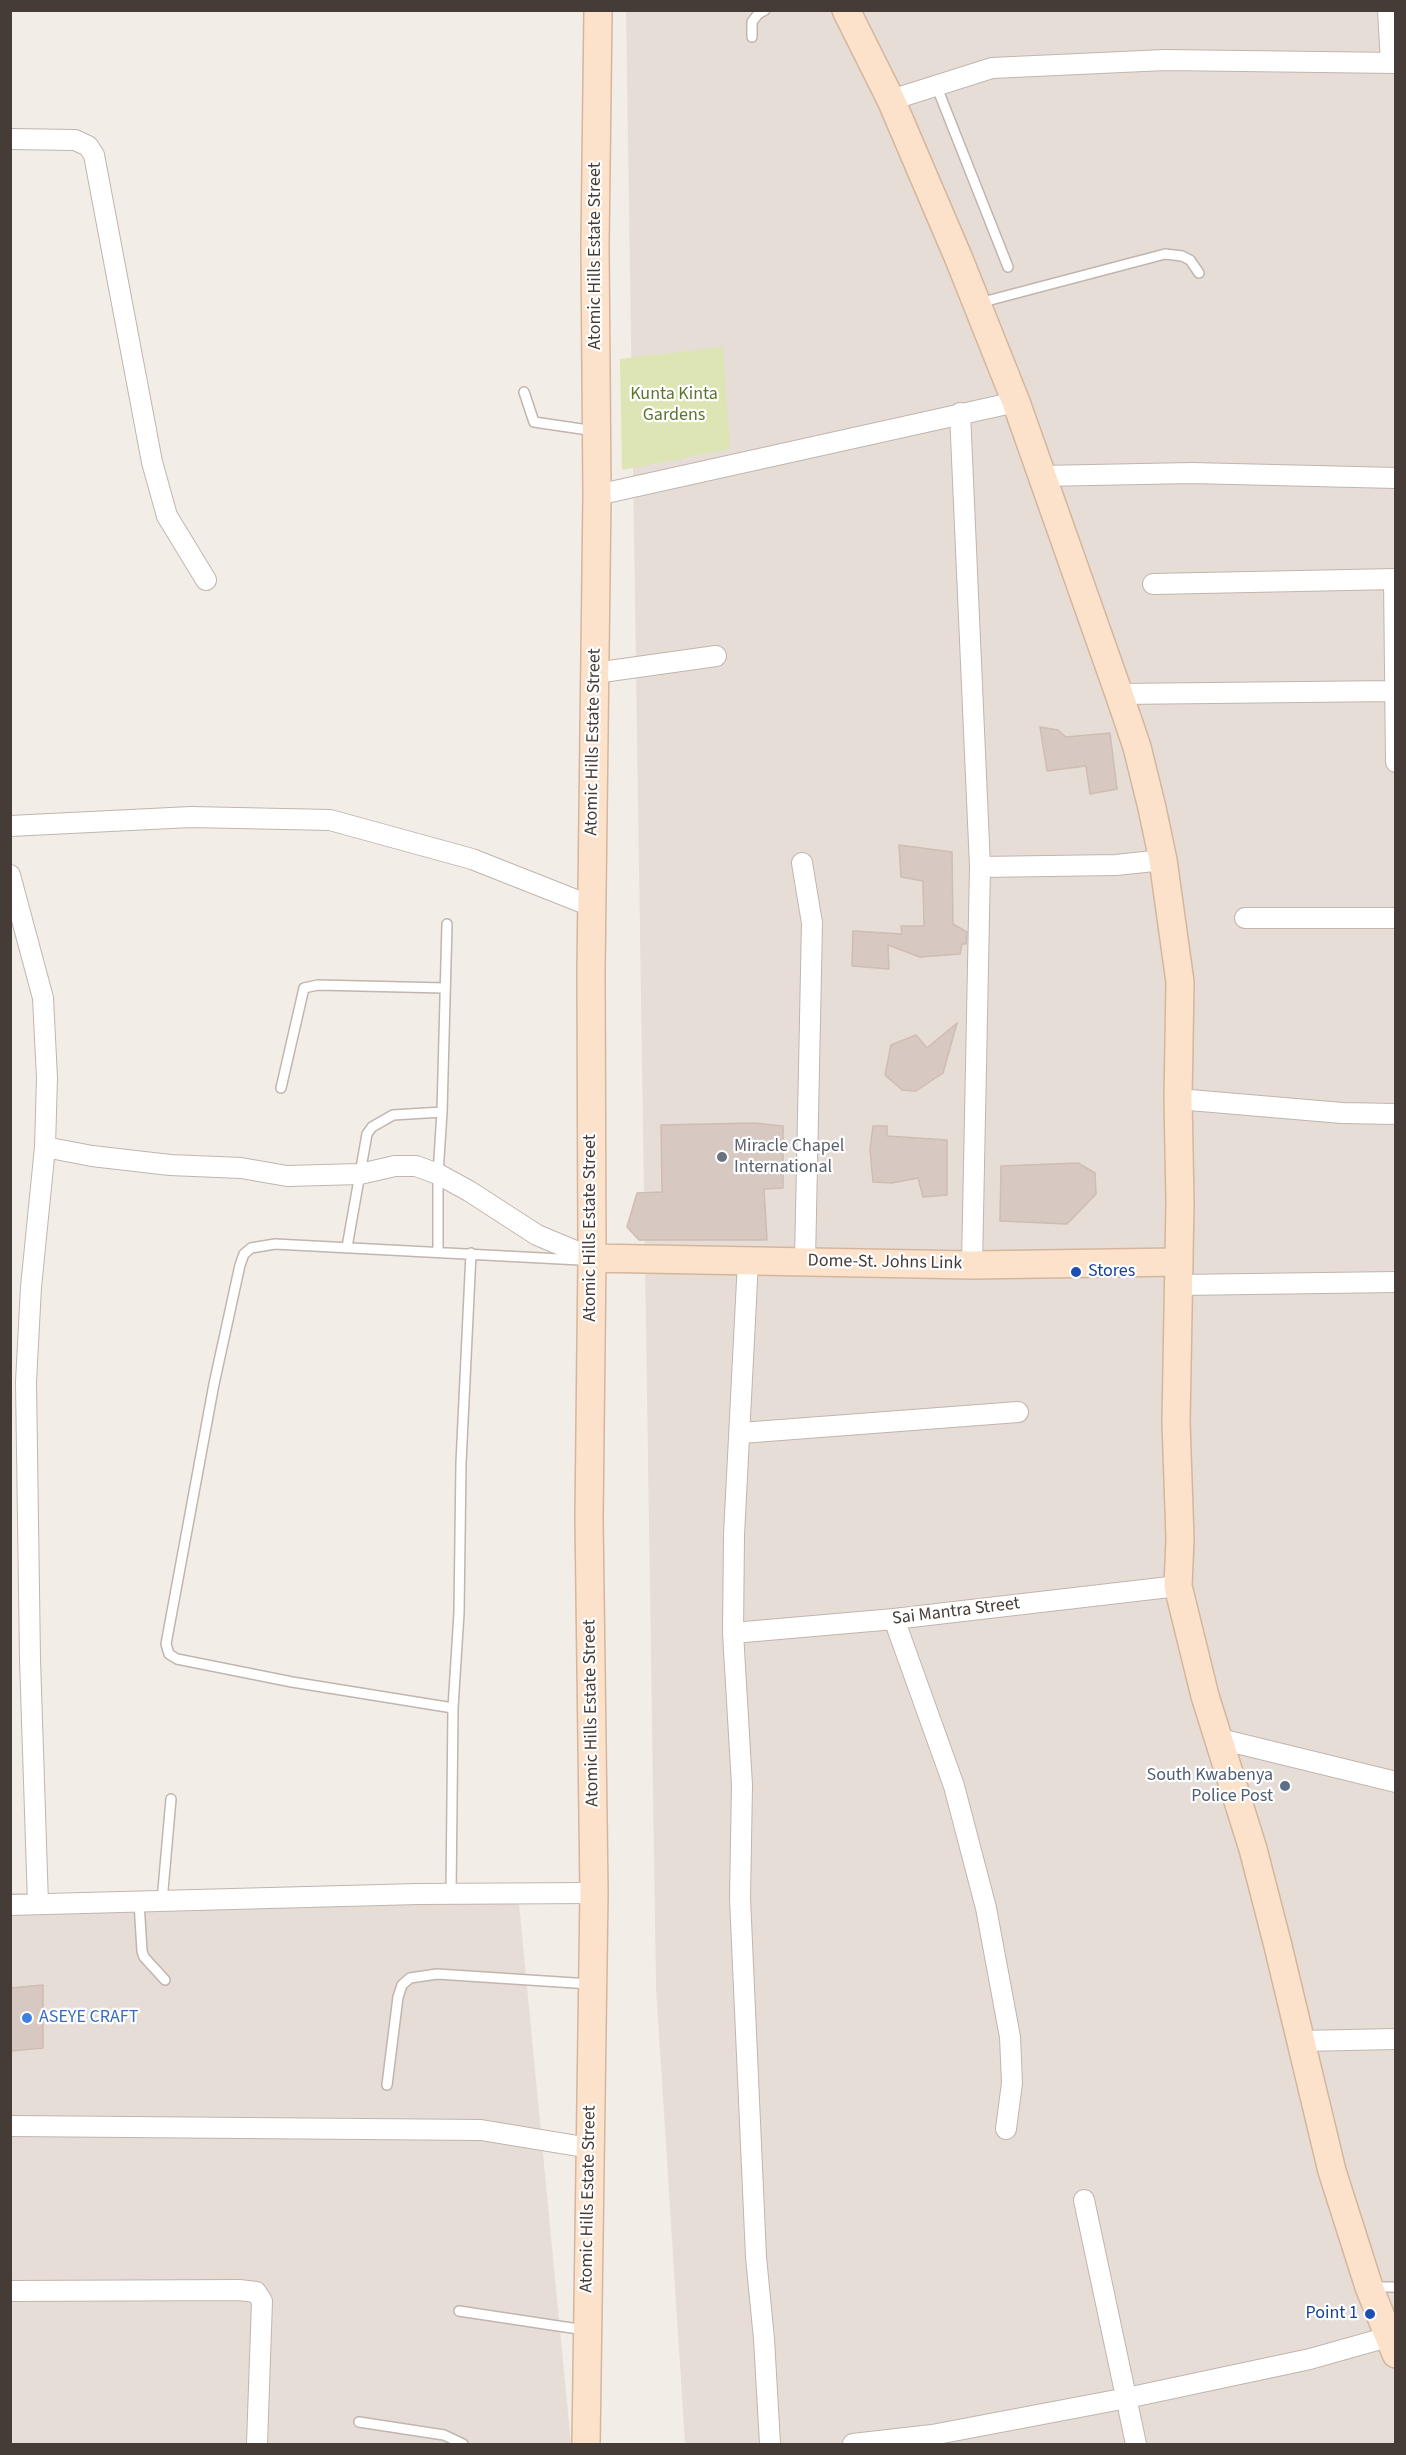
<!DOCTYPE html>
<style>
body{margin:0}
#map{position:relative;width:1406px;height:2455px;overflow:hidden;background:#f3ede8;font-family:"Source Sans 3",sans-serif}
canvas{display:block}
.frame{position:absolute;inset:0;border:12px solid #463c37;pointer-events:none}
</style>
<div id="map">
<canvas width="1406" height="2455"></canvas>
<div class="frame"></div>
</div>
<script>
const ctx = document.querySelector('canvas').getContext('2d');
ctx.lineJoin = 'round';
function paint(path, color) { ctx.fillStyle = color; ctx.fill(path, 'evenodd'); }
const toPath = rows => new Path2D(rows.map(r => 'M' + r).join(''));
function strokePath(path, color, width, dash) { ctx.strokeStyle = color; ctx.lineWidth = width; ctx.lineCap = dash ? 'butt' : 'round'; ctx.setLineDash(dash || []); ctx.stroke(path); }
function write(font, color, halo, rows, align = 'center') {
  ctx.font = font + ' "Source Sans 3",sans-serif'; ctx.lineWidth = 4.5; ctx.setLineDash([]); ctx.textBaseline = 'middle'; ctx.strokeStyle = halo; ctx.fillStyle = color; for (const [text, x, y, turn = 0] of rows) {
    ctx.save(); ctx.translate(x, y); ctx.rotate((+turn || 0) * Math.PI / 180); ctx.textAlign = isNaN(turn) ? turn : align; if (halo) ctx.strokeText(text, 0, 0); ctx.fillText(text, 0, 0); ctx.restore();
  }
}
const residential = toPath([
 [626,11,1395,11,1395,2444,685,2444,656,1988],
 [11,1893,518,1893,571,2444,11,2444]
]);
const green = toPath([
 [723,347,730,449,622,470,620,359]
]);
const building = toPath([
 [1040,727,1058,730,1066,737,1110,733,1117,789,1090,794,1086,766,1047,771,1040,727],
 [899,845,952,852,953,924,967,932,966,944,962,944,960,954,920,957,888,945,889,969,852,966,853,931,902,934,901,926,924,926,923,881,901,877,899,845],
 [957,1023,943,1073,916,1091,902,1090,885,1075,891,1045,916,1035,927,1048,957,1023],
 [754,1123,783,1126,783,1188,764,1189,767,1240,639,1240,627,1227,637,1193,662,1192,661,1125,754,1123],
 [873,1126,887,1126,887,1136,947,1140,947,1195,923,1197,918,1178,892,1183,873,1182,870,1149,873,1126],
 [1078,1163,1095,1173,1096,1194,1067,1224,1000,1221,1001,1166,1078,1163],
 [43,1985,43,2048,10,2051,10,1988,43,1985]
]);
const service = toPath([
 [752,37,752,22,758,14,765,10],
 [936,85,1008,267],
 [979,303,1165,254,1182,256,1190,260,1199,273],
 [524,392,534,422,595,431],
 [281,1088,304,988,318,985,445,988],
 [347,1247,367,1134,372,1127,393,1115,442,1112],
 [438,1251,438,1174,442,1112,447,924],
 [453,1708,292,1682,177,1659,169,1654,166,1644,214,1384,240,1265,244,1254,251,1248,275,1244,580,1260],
 [451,1894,453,1708,459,1613,461,1463,471,1253],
 [162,1901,171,1799],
 [139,1902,142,1951,144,1957,165,1980],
 [387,2085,398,1997,402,1985,410,1978,437,1974,590,1984],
 [1374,2287,1396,2287],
 [459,2311,585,2330],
 [359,2422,444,2435,463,2444]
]);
const minor = toPath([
 [1388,10,1391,63],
 [891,100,992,68,1165,60,1396,63],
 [10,139,75,140,88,146,94,155,152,462,167,516,206,580],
 [960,413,980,867,972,1265],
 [1041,476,1192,473,1396,478],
 [597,495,1016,402],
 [1394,579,1396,762],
 [1153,584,1396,579],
 [595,673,716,656],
 [1119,694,1394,691],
 [10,826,191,817,330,820,472,859,591,906],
 [802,863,812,923,805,1261],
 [980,867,1116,865,1163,860],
 [10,875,43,998,47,1078,45,1147,31,1287,26,1382,30,1659,38,1904],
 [1245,918,1396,918],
 [1178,1099,1342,1113,1396,1114],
 [45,1147,92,1156,170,1165,241,1168,287,1176,360,1174,395,1166,416,1166,438,1174,469,1191,537,1235,592,1258],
 [748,1261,734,1535,733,1633,742,1785,740,1898,756,2257,764,2339,770,2444],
 [1179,1285,1396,1282],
 [741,1433,1018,1412],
 [894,1619,954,1786,986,1908,1010,2037,1012,2083,1006,2129],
 [733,1633,894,1619,1178,1586],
 [1220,1739,1396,1782],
 [10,1905,418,1894,594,1893],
 [1301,2041,1396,2039],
 [10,2126,481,2130,590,2148],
 [1084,2200,1136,2444],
 [10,2291,239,2290,256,2292,262,2301,257,2444],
 [853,2444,932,2435,1127,2398,1310,2359,1388,2337]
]);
const secondary = toPath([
 [846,10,891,100,959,259,1016,402,1119,694,1137,747,1152,808,1163,860,1180,982,1178,1099,1180,1202,1176,1422,1180,1539,1178,1586,1205,1696,1253,1849,1278,1946,1332,2171,1369,2287,1396,2354],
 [592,1258,972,1265,1179,1262],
 [586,2444,594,1893,589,1518,592,1258,591,971,597,495,595,246,598,10]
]);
const markers = [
 [722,1157,6,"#6b7280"],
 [1076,1272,6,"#1a4fb4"],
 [1285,1786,6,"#5c6f8a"],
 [27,2018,6,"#3f7fe0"],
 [1370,2314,6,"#1a4fb4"]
];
const streetNames = [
 ["Atomic Hills Estate Street",596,256,-90],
 ["Atomic Hills Estate Street",594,742,-89],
 ["Atomic Hills Estate Street",591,1228,-90],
 ["Dome-St. Johns Link",885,1263,1],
 ["Sai Mantra Street",956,1612,-7],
 ["Atomic Hills Estate Street",592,1713,-91],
 ["Atomic Hills Estate Street",589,2199,-89]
];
const parkNames = [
 ["Kunta Kinta",674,395],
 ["Gardens",674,416]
];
const worshipNames = [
 ["Miracle Chapel",734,1147],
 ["International",734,1168]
];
const transitNames = [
 ["Stores",1088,1272],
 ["Point 1",1358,2314,"right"]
];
const serviceNames = [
 ["South Kwabenya",1273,1776],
 ["Police Post",1273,1797]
];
const shopNames = [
 ["ASEYE CRAFT",39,2018]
];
paint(residential, '#e7ddd7');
paint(green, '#dce5b3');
paint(building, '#d7c9c1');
strokePath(building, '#cfbcb2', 1.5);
strokePath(service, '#c1b5ae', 12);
strokePath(minor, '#c1b5ae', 22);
strokePath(secondary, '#d3b69d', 30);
strokePath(service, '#fff', 9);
strokePath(minor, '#fff', 20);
strokePath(secondary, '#fce2ca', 27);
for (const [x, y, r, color] of markers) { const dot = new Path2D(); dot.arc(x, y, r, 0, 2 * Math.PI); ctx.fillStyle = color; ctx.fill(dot); strokePath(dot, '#fff', 2); }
write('18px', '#463c37', '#fff', streetNames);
write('18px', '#5c752d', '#fff', parkNames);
write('18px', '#5b616d', '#fff', worshipNames, 'left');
write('18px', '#164399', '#fff', transitNames, 'left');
write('18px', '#4e5e75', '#fff', serviceNames, 'right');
write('18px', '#366cbe', '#fff', shopNames, 'left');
</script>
